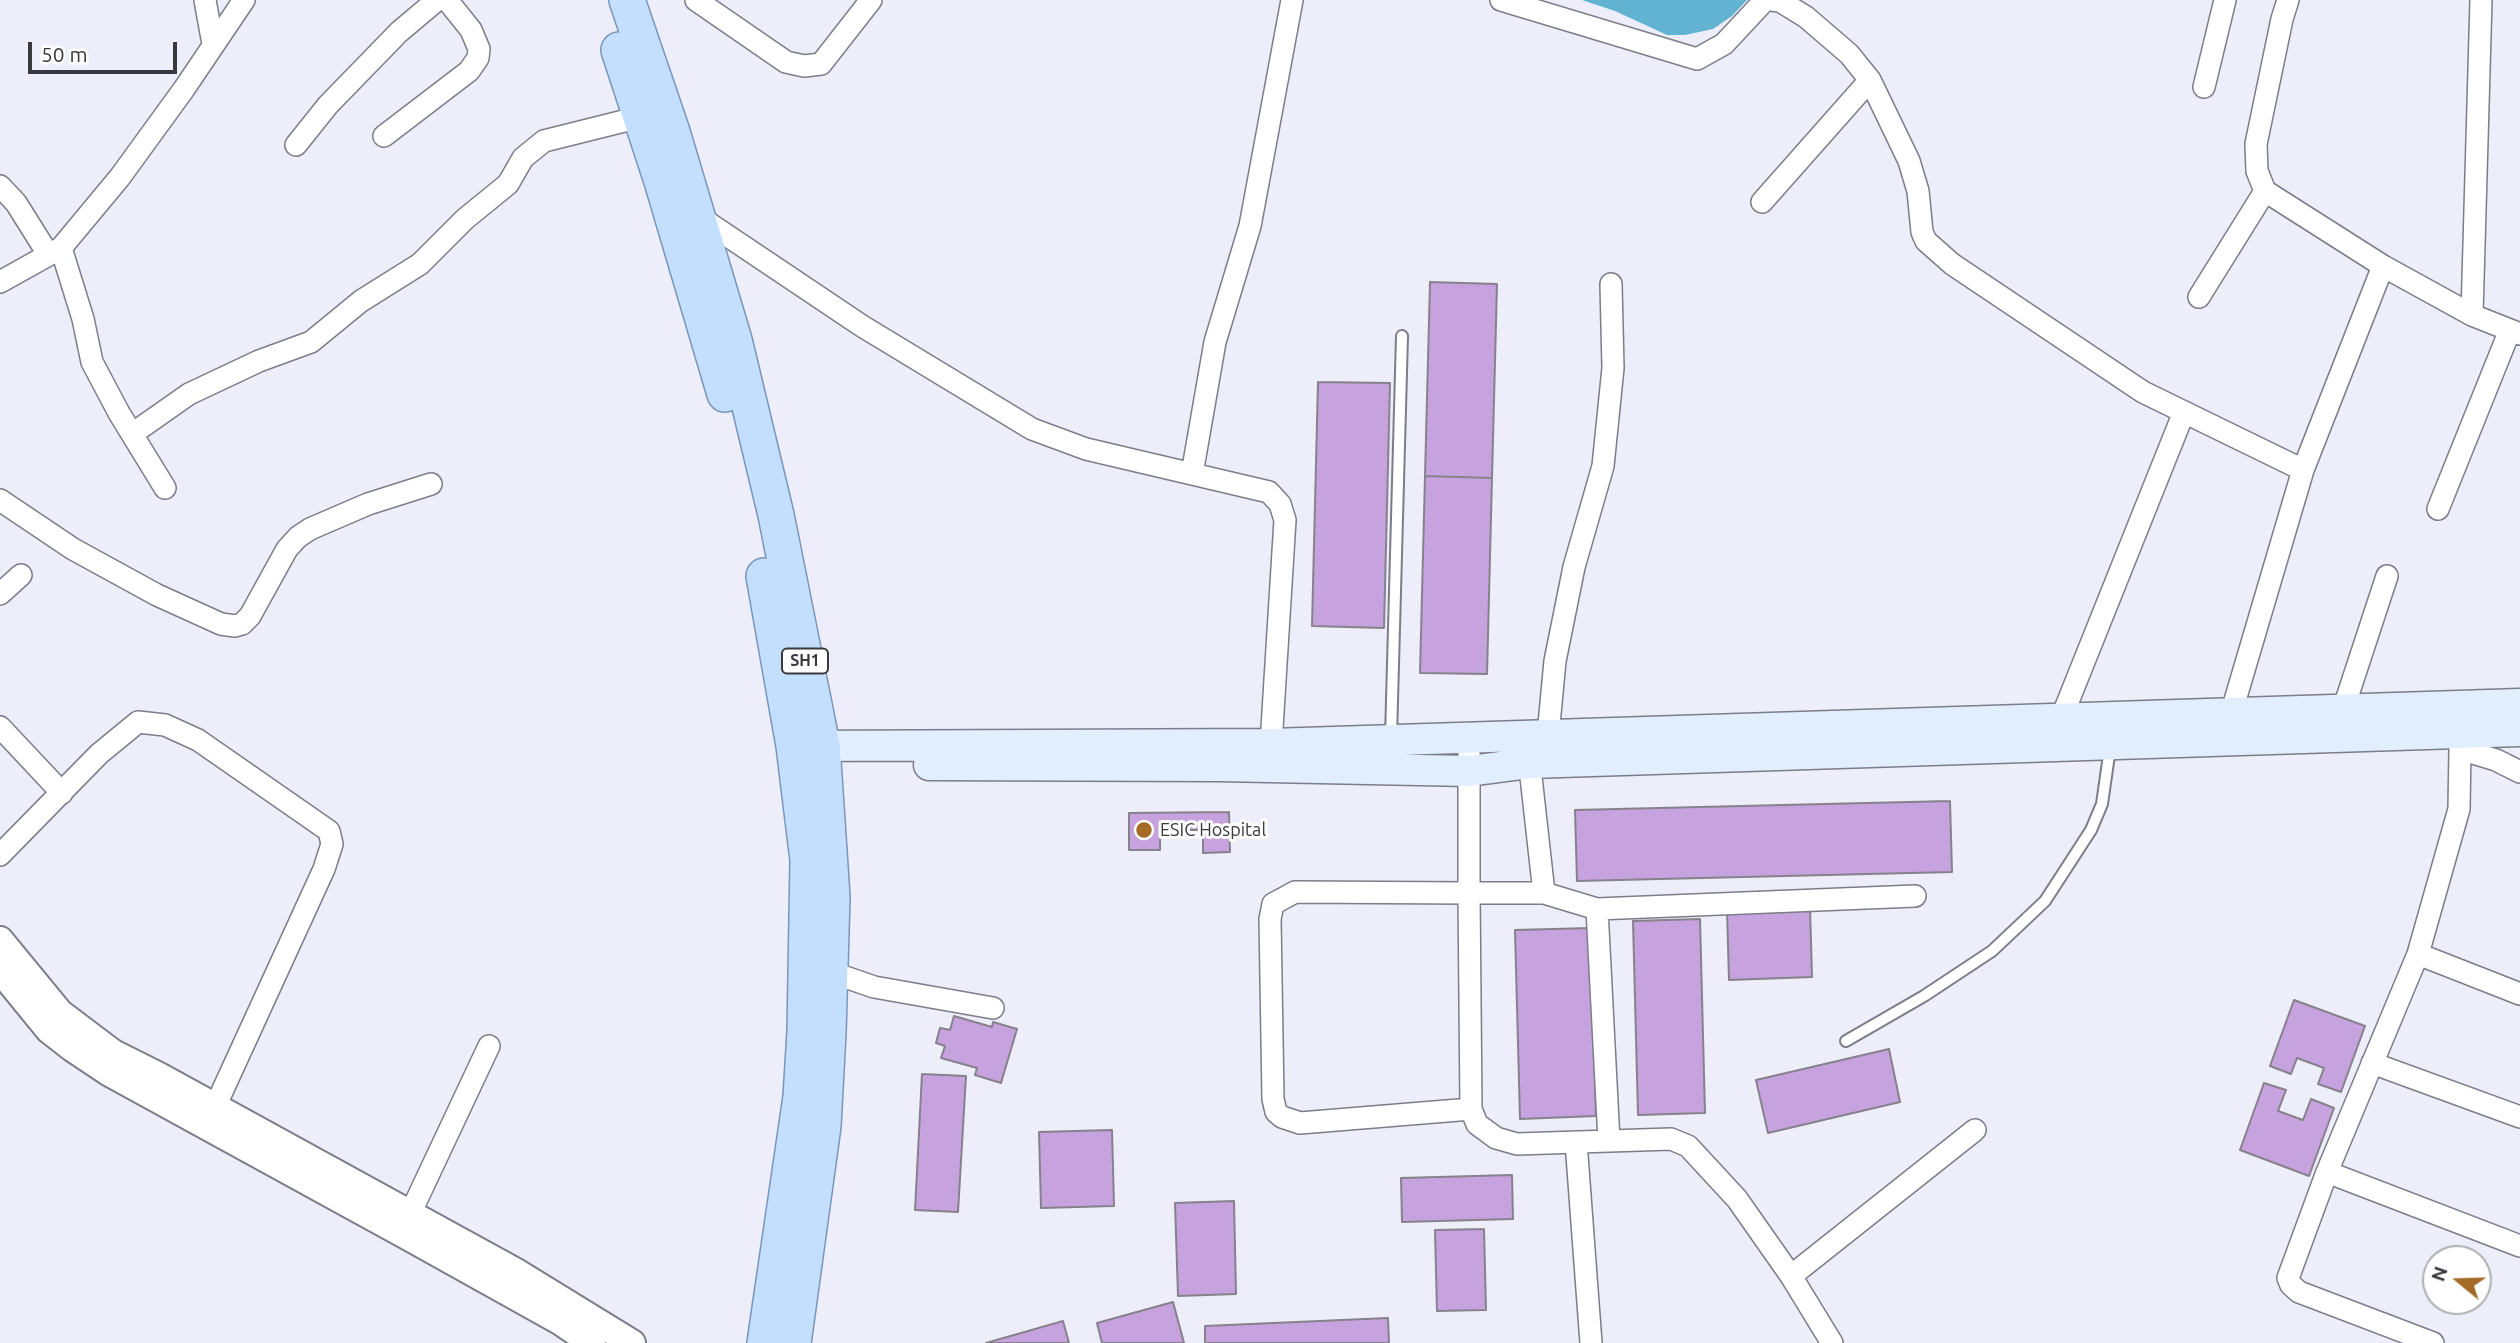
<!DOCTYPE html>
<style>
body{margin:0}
#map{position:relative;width:2520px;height:1343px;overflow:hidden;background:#edeefa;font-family:Ubuntu,sans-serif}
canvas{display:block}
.north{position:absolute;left:2422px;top:1245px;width:70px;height:70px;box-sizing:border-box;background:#fff;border:2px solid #afafb1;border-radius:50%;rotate:289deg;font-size:19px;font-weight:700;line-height:28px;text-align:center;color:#38383d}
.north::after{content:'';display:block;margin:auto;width:24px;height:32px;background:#a36a28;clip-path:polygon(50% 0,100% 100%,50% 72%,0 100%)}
.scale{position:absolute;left:28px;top:42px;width:149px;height:32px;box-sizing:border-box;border:4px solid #38383d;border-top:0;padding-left:9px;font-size:21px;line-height:24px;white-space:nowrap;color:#38383d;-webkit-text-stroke:5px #fff;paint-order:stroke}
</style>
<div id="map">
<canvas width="2520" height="1343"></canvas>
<div class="north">N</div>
<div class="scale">50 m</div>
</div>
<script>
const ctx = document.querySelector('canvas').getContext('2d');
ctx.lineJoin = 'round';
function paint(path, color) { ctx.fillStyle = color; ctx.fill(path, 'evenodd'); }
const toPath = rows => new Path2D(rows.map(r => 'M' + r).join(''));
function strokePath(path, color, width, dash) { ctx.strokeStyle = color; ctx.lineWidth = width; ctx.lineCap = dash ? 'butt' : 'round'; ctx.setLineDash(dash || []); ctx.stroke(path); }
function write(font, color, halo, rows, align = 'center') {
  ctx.font = font + ' Ubuntu,sans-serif'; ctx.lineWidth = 6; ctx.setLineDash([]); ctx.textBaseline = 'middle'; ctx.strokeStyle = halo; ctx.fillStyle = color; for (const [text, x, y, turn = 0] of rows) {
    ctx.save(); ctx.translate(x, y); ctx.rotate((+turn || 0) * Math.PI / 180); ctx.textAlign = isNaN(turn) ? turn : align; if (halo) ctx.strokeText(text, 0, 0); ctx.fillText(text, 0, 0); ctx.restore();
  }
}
const water = toPath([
 [1582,0,1747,0,1732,16,1713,29,1685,35,1667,35,1615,11]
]);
const building = toPath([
 [1430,282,1497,284,1492,478,1425,476,1430,282],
 [1318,382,1390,383,1384,628,1312,626,1318,382],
 [1425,476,1492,478,1487,674,1420,673,1425,476],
 [1950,801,1952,872,1577,881,1575,810,1950,801],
 [1229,812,1230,852,1203,853,1203,830,1160,830,1160,850,1129,850,1129,813,1229,812],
 [1810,907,1812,977,1729,980,1727,910,1810,907],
 [1700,919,1705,1113,1638,1115,1633,921,1700,919],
 [1591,928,1596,1116,1520,1119,1515,930,1591,928],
 [2294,1000,2365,1026,2341,1092,2318,1084,2324,1068,2297,1058,2291,1074,2270,1066,2294,1000],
 [954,1016,992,1027,993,1022,1017,1029,1001,1083,975,1075,977,1068,941,1058,945,1046,936,1043,940,1028,950,1030,954,1016],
 [1889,1049,1900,1102,1768,1133,1756,1080,1889,1049],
 [922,1074,966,1076,958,1212,915,1210,922,1074],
 [2264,1083,2286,1090,2278,1111,2303,1120,2311,1099,2334,1108,2309,1176,2240,1150,2264,1083],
 [1112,1130,1114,1206,1041,1208,1039,1132,1112,1130],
 [1512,1175,1513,1219,1402,1222,1401,1178,1512,1175],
 [1234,1201,1236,1294,1178,1296,1175,1203,1234,1201],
 [1484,1229,1486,1310,1437,1311,1435,1230,1484,1229],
 [1173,1302,1184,1343,1102,1343,1097,1323,1173,1302],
 [1388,1318,1389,1343,1205,1343,1205,1326,1388,1318],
 [1063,1321,1069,1343,986,1343,1063,1321]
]);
const service = toPath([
 [1391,737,1402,336],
 [1846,1041,1924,996,1992,951,2045,901,2091,830,2102,804,2110,748]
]);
const minor = toPath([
 [205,0,213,44],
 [696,0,786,62,804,66,821,64,871,0],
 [1501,0,1697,59,1724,44,1765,0],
 [1771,0,1780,1,1806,17,1849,54,1870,80,1909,161,1918,191,1922,232,1926,241,1952,264,2143,392,2303,470],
 [2288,0,2282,19,2256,144,2257,171,2265,191,2383,266,2472,315,2520,334],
 [2204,87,2225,0],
 [384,136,469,71,478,58,479,49,471,30,447,0],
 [296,145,328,105,399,32,437,0],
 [0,186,16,203,48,254],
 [1762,202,1870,80],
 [698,216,862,326,1032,429,1086,449,1269,492,1280,504,1285,520,1271,744],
 [61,248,83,319,92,362,119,413,165,488],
 [0,282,61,248,120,177,184,89,244,0],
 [2199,297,2265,191],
 [2472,315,2481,0],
 [132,434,189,394,259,361,311,342,361,301,420,264,465,219,508,184,523,158,544,141,640,117],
 [1192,474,1215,342,1250,226,1292,0],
 [0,500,73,549,157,595,221,624,235,626,242,624,250,616,287,549,298,537,310,529,368,504,431,484],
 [2438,509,2510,330],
 [0,594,21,575],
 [2343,710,2387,576],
 [2231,714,2303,470,2383,266],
 [2061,719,2184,412],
 [0,727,62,793],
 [1548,735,1555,661,1574,567,1603,466,1613,368,1611,284],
 [2460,735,2460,749,2496,760,2520,772],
 [1469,738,1469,893,1471,1109,1300,1123,1282,1117,1276,1112,1273,1099,1270,919,1273,904,1295,892,1469,893,1544,893],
 [1528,750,1544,893,1597,909,1609,1141],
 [0,855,99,754,138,722,165,725,198,740,329,831,332,844,324,869,215,1107],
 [1597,909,1915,896],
 [2418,954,2520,994],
 [822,969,874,987,993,1008],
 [2372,1063,2520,1117],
 [1471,1109,1477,1124,1496,1138,1517,1144,1671,1139,1688,1146,1737,1199,1791,1276,1832,1343],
 [1576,1142,1591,1343],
 [2327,1172,2520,1246],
 [410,1214,489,1046],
 [1791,1276,1975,1130],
 [2433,1343,2299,1292,2291,1285,2288,1278,2327,1172,2418,954,2459,809,2460,749]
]);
const tertiary = toPath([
 [0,940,60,1013,113,1053,159,1076,518,1273,632,1343],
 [0,970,49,1030,72,1048,108,1072,407,1236,561,1322,592,1343]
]);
const secondary = toPath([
 [801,746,1271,744,2520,704],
 [929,765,1218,766,1469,771,1530,763,2520,731]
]);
const primary = toPath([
 [627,0,672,132,734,340,776,515,822,745,832,897,828,1033,823,1126,793,1343],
 [619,50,662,181,725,394],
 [764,576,794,746,808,860,805,1032,801,1097,765,1343]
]);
const markers = [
 [1144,830,9,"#a36a28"]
];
const shields = [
 [805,661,46]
];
const shieldNames = [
 ["SH1",805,661]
];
const poiNames = [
 ["ESIC Hospital",1160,830]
];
paint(water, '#62b3d2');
paint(building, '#c6a3de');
strokePath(building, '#86818b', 2);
strokePath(service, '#7c7d88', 14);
strokePath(minor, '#7c7d88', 24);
strokePath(tertiary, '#7c7d88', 30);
strokePath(secondary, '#7c7d88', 33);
strokePath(primary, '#7996ba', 38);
strokePath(service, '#fff', 10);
strokePath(minor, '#fff', 21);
strokePath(tertiary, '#fff', 26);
strokePath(secondary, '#e1eefe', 30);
strokePath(primary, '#c4defe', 35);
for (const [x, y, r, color] of markers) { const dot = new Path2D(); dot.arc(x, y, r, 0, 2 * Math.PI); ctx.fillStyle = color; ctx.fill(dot); strokePath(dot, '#fff', 2.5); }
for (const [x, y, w] of shields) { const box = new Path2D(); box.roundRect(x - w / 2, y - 12.5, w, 25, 5); ctx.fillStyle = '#fff'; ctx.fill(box); strokePath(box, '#38383d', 2); }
write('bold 16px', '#38383d', null, shieldNames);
write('18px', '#38383d', '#fff', poiNames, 'left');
</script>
